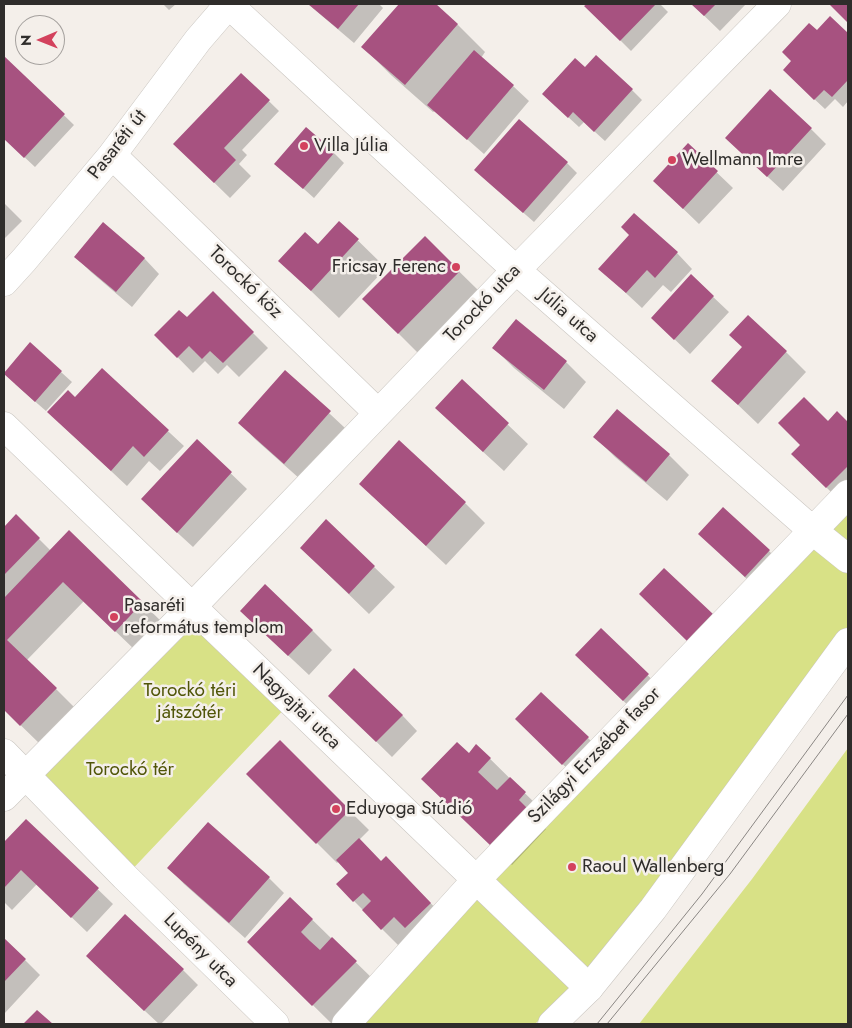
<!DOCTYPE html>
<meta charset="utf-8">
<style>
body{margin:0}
#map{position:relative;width:852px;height:1028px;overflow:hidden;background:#f4efea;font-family:Jost,sans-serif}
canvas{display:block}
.frame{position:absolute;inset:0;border:5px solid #2f2d2b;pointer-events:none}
.north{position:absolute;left:15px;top:15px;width:50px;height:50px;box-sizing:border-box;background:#f4efea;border:1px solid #a5a19e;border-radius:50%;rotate:269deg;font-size:14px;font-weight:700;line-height:20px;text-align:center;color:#2f2d2b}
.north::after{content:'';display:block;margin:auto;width:18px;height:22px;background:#d3425d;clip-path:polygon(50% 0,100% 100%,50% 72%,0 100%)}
</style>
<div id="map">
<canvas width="852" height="1028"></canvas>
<div class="frame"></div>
<div class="north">N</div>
</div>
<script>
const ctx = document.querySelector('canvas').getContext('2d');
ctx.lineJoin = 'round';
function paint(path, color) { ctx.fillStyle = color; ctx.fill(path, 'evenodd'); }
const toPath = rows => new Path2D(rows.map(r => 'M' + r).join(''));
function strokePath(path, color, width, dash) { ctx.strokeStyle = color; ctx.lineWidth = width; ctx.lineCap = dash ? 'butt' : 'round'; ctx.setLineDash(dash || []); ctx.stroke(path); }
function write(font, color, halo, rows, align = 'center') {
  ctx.font = font + ' Jost,sans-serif'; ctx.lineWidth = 5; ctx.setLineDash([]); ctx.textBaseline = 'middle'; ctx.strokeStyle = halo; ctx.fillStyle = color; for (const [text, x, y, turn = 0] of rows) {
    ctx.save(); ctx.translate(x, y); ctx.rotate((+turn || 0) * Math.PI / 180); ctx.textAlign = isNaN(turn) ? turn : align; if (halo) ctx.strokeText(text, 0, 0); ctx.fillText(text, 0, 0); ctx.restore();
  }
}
const green = toPath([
 [848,501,848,630,650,896,568,992,535,1024,355,1024],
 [192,607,291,702,125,877,26,775],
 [848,748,848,1024,639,1024,752,879]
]);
const shadow = toPath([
 [163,4,176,4,169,10],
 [308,4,379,4,383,8,354,43],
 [401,4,434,4,457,24,485,52,481,58,513,86,529,101,484,154,435,111,433,112,391,75,363,47],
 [589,4,660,4,668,12,631,51,586,6],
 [692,4,746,4,720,31],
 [830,18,848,35,848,101,843,107,835,99,825,109,795,81,817,32],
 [4,57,74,125,35,167,4,138],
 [586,69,632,90,642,100,605,141,584,122,579,127,554,104],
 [241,74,279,111,242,150,247,155,239,164,251,176,230,198,190,159],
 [811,129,826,144,783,191,742,153],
 [688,145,733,188,699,224,670,196],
 [334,153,344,163,314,198,276,164],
 [567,163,577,173,534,222,486,180],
 [4,203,22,221,4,239],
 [340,223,386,268,339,318,280,261,318,246],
 [425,238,480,292,419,354,364,299],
 [677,253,692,269,671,292,663,285,642,308,600,269],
 [76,257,144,258,159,274,132,307,91,272],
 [691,276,729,312,690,354,668,333],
 [213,293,268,348,239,377,227,365,218,374,205,361,193,373,156,335,188,319],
 [30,344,72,382,46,411,15,384],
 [494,348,566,362,586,382,564,409,514,368],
 [743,348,786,352,806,372,758,424,713,381],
 [102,370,184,446,160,471,149,461,127,486,48,412,75,399],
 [285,372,345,428,300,479,255,439,240,423],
 [462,381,528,444,504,471,457,428],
 [837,413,848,424,848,509,793,454],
 [595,437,669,455,689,475,667,501,615,457],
 [197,441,247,489,193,547,158,515],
 [399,442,465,503,485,523,446,565,360,484],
 [16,516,51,551,69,532,163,623,136,651,84,601,27,660,76,709,41,745,4,709,4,529],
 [326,521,395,587,369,614,301,548],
 [769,551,789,571,766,597,720,554],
 [661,614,712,615,732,635,708,660],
 [312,630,332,650,309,675,262,631],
 [601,630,668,695,644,721,597,675],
 [345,711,402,715,417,731,392,757],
 [588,738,608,758,583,784,537,739],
 [280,742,369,830,359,840,382,863,406,878,451,924,402,949,337,884,350,873,339,861,337,863,248,774],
 [477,746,545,813,538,821,546,829,512,865,486,840,469,754],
 [26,820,113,904,87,932,37,884,12,910,4,902,4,844],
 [169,868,269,878,284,893,245,938,184,884],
 [290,898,376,982,334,1024,332,1024,248,941],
 [4,939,40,975,4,1014],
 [183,970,198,985,161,1024,159,1024,103,972]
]);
const building = toPath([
 [308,4,359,4,338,29],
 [399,4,436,4,458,24,405,85,361,47],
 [587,4,656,4,620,41,584,6],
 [691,4,716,4,704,16],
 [829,4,848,4,848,23],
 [830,16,848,33,848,80,832,97,824,90,814,100,783,70,791,61,782,52,809,23,817,30],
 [474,50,514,85,467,140,427,105],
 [596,55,633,89,594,132,573,112,568,118,542,94,575,58,585,67],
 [4,56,65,114,24,158,4,139],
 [241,73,270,100,224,148,236,160,214,183,173,144],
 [770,89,812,128,767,177,725,138],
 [519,119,568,162,523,213,474,170],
 [306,127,335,152,303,189,274,164],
 [688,143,718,171,683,209,653,181],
 [634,213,678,252,655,278,647,270,626,293,598,269,629,235,621,227],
 [339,221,359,239,311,291,278,261,305,232,318,244],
 [103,222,145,258,116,292,74,257],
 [425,236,460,271,398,334,362,299],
 [691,274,714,296,674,340,651,318],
 [213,291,254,332,223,363,210,351,202,359,189,346,177,358,154,335,179,310,187,317],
 [748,315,787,351,738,405,711,381,742,347,729,335],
 [516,319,567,361,544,390,492,348],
 [30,342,62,371,35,402,4,374,4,373],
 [102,368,169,430,144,457,133,446,111,471,47,412,68,390,75,397],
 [285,370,331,411,284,464,238,423],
 [462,379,509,423,483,452,435,408],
 [804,397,828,421,837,411,848,422,848,440,847,441,848,442,848,466,826,488,791,454,800,445,778,423],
 [617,409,670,454,646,482,593,437],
 [197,439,232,472,177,533,141,499],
 [399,440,466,502,426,546,359,484],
 [723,507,770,550,745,577,698,534],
 [16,514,40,538,4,575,4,527],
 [326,519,375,566,349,594,300,548],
 [69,530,143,602,115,632,63,582,7,640,57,688,20,726,4,710,4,598],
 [664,568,713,614,687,641,639,594],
 [265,584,313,630,288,656,240,611],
 [601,628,649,674,623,701,575,655],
 [354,668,403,715,376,742,328,696],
 [541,692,589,737,562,765,515,719],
 [280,740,350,810,316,844,246,774],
 [457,742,469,753,476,744,491,758,478,772,497,790,510,777,526,792,519,800,527,808,491,846,421,779],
 [26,819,99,888,71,918,21,870,4,888,4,842],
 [208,822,270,877,229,923,167,868],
 [359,838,381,861,386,856,431,903,405,928,394,917,381,930,362,910,371,901,363,893,353,902,336,884,348,873,336,860],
 [290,897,313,919,301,932,310,941,320,950,332,937,357,961,312,1006,247,942],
 [125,914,184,969,144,1011,86,956],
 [4,938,26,959,4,982],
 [37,1010,53,1024,23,1024]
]);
const minor = toPath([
 [228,4,516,270,812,530,848,559],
 [112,155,378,413],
 [4,282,24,260,112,155,198,40,229,4],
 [4,426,589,988],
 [4,753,125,877,275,1024],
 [4,797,192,607,516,270,777,4],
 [346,1024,476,880,848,494]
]);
const major = toPath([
 [552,1024,589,988,653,909,848,642]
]);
const tram = toPath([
 [597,1024,702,894,848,695],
 [607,1024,730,874,848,714]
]);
const markers = [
 [304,146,5,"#d3425d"],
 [672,160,5,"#d3425d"],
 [456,267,5,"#d3425d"],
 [114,617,5,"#d3425d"],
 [336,809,5,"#d3425d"],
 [572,867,5,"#d3425d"]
];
const streetNames = [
 ["Pasaréti út",118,145,-52],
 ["Torockó köz",245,283,44],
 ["Torockó utca",483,304,-46],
 ["Júlia utca",568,316,41],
 ["Nagyajtai utca",296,707,44],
 ["Szilágyi Erzsébet fasor",595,756,-46],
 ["Lupény utca",200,951,45]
];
const poiNames = [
 ["Villa Júlia",314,146],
 ["Wellmann Imre",682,160],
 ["Fricsay Ferenc",446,267,"right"],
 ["Pasaréti",124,606],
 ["református templom",124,628],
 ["Eduyoga Stúdió",346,809],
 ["Raoul Wallenberg",582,867]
];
const parkNames = [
 ["Torockó téri",190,691],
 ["játszótér",190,713],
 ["Torockó tér",130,770]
];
paint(green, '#d8e186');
paint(shadow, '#0003');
paint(building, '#a75280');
strokePath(minor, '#cac6c1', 29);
strokePath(major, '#cac6c1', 29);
strokePath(minor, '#fff', 28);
strokePath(major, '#fff', 28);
strokePath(tram, '#8a8683', 1);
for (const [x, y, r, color] of markers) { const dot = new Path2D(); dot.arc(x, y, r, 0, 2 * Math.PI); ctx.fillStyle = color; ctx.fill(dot); strokePath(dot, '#f4efea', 2); }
write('19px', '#2f2d2b', '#f4efea', streetNames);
write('19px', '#2f2d2b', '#f4efea', poiNames, 'left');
write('19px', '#505507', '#f4efea', parkNames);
</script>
